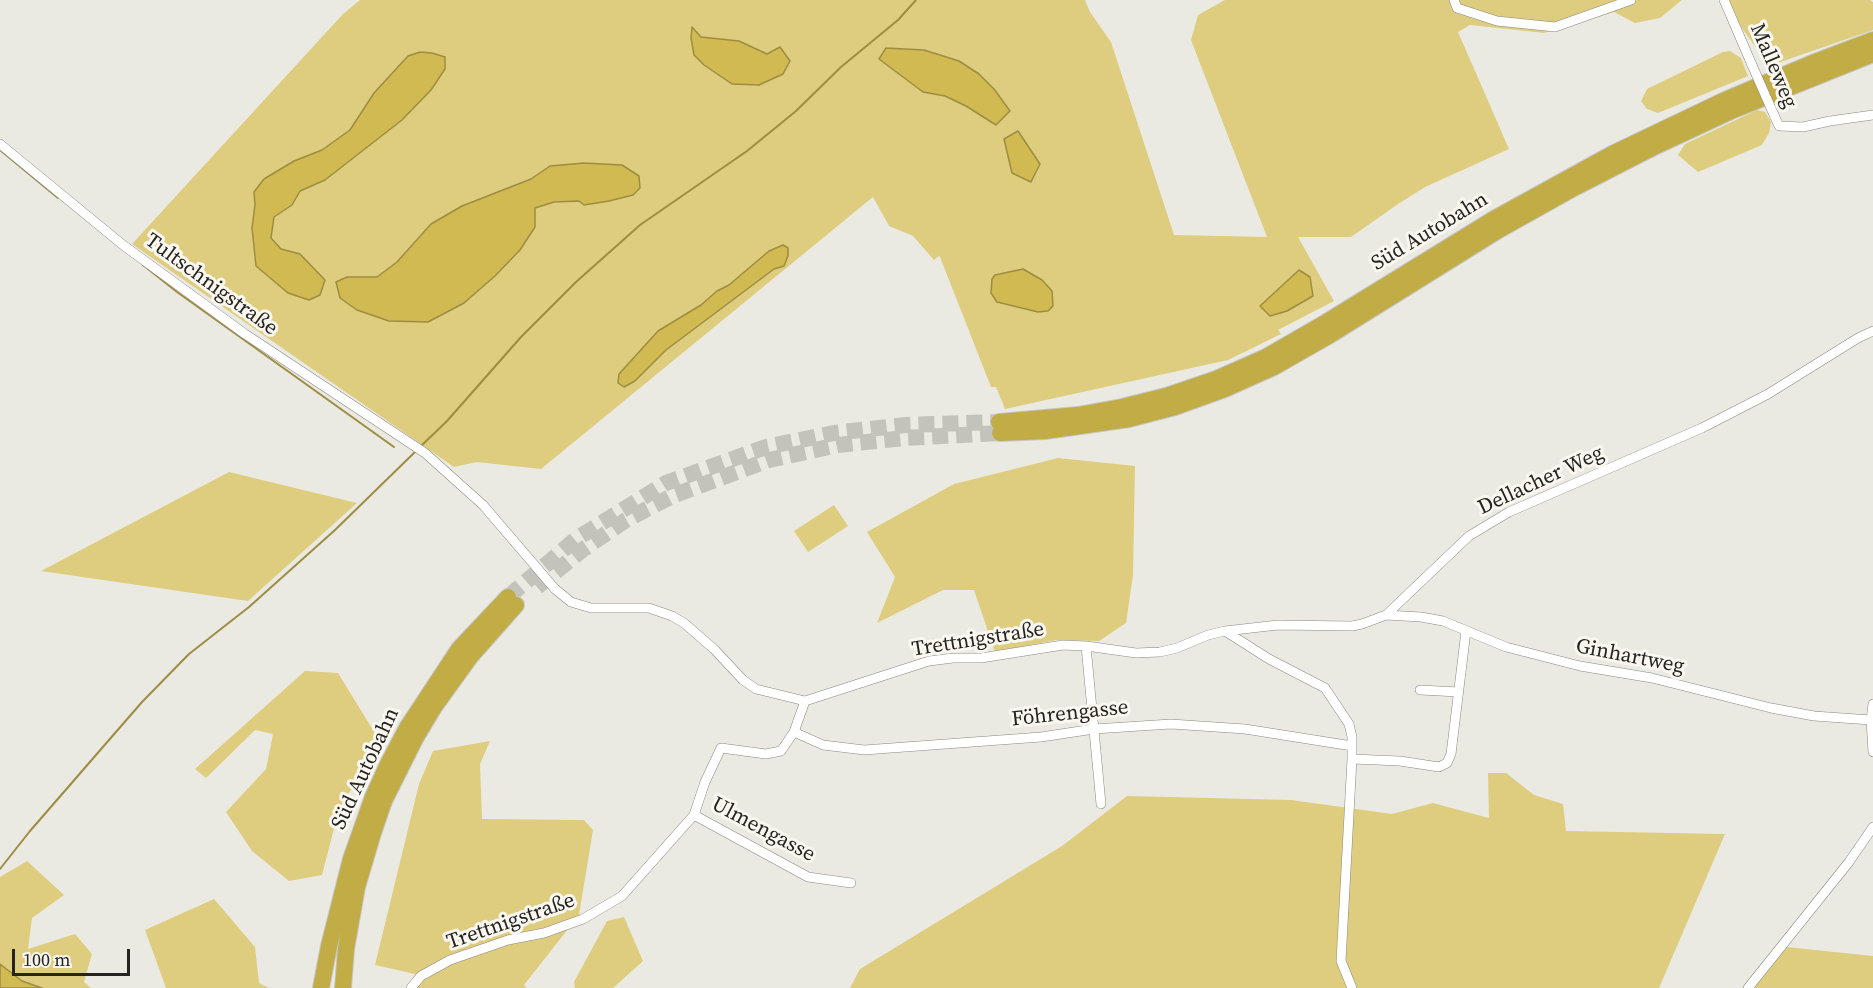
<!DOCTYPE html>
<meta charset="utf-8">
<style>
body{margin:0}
#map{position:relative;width:1873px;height:988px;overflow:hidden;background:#ebeae2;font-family:"Source Serif 4",serif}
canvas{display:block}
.scale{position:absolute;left:12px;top:949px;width:118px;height:27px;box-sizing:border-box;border:3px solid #252421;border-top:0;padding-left:8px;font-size:18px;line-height:21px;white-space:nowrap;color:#252421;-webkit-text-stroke:4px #f9f7ef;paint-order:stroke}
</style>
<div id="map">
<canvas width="1873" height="988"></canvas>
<div class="scale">100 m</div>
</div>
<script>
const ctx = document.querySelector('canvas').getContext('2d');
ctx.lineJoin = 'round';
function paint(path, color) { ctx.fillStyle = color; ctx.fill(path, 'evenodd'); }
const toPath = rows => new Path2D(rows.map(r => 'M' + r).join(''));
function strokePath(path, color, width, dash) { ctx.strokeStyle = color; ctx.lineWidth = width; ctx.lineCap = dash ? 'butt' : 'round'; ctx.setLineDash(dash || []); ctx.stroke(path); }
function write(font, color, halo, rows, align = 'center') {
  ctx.font = font + ' "Source Serif 4",serif'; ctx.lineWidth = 6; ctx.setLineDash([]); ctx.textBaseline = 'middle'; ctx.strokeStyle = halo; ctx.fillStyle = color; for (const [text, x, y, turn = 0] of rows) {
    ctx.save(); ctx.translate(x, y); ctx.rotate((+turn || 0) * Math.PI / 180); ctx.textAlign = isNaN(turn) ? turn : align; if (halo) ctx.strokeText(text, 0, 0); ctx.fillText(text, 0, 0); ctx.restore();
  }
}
const green = toPath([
 [360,0,1085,0,1090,12,1111,42,1174,235,1267,237,1191,40,1198,15,1225,0,1682,0,1660,18,1635,23,1614,12,1544,33,1470,25,1458,32,1509,149,1425,187,1398,204,1351,237,1298,237,1334,301,1278,330,1281,334,1228,360,1005,409,996,387,991,387,940,257,939,256,934,260,913,236,889,226,873,197,541,469,477,462,454,467,132,244,343,14],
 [1722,0,1870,0,1873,2,1873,30,1769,66],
 [1730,51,1741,58,1748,76,1658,113,1647,109,1641,101,1647,89,1723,52],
 [1757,110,1765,112,1771,122,1769,133,1762,145,1698,172,1678,155,1685,144],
 [1058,458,1135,466,1133,575,1126,623,1099,641,1056,640,995,652,974,590,943,590,877,623,895,577,867,532,954,484],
 [229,472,357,503,248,601,41,571],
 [834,505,848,526,808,552,794,531],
 [305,671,338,673,381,743,339,809,322,875,289,881,252,851,226,812,266,769,273,734,255,730,206,778,195,769],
 [490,741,480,764,482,819,584,820,593,830,579,915,524,985,527,988,410,988,415,974,375,965,419,784,433,751],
 [1488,773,1506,773,1534,795,1563,804,1566,831,1725,834,1659,988,850,988,860,969,1062,846,1127,796,1291,800,1392,814,1433,803,1489,818],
 [27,861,64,895,32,918,28,949,75,934,92,954,84,982,91,988,0,988,0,877],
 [214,899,255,947,259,983,269,988,166,988,145,930],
 [624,917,643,961,613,988,575,988,574,982,607,921],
 [1777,946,1873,956,1873,988,1742,988]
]);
const water = toPath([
 [692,27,701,37,739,41,767,54,780,47,790,61,783,74,759,85,732,84,704,65,694,55,691,38,692,27],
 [886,48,924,50,959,61,979,74,994,89,1010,111,996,125,966,106,945,96,923,92,879,59,886,48],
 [420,52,432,53,445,57,445,69,431,90,402,120,325,180,300,191,292,205,274,217,271,238,281,249,300,254,325,280,320,295,309,300,288,293,256,266,252,228,255,205,254,192,264,179,294,161,322,150,350,130,374,93,408,56,420,52],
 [1018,131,1040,164,1031,182,1012,173,1004,139,1018,131],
 [584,163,622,165,639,176,640,188,633,195,609,201,584,205,579,201,554,202,535,208,535,227,520,250,495,276,464,303,428,322,389,321,357,310,340,298,336,282,347,277,377,277,397,262,431,224,462,206,531,179,550,166,584,163],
 [783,245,788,248,788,256,784,266,774,269,666,350,635,381,624,387,618,383,619,374,658,331,701,305,717,291,729,285,769,251,783,245],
 [1023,269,1042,280,1052,291,1053,306,1048,311,1038,312,997,302,991,293,992,279,995,275,1023,269],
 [1299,270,1310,277,1313,296,1287,311,1270,316,1260,306,1299,270],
 [0,964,22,981,42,988,0,988,0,964]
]);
const stream = toPath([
 [0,150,58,198],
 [143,265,177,292,394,447],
 [420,447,447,421,521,337,576,282,640,225,747,151,796,111,841,67,898,20,916,0],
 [0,869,30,831,142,702,189,654,249,607,335,530,416,451]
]);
const highwayTunnel = toPath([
 [537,587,582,550,626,520,672,496,769,460,838,445,905,438,1000,433],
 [508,597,576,539,666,483,766,447,834,433,906,425,999,422]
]);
const street = toPath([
 [1454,0,1457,8,1497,21,1555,27,1631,0],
 [1724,0,1752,65],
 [1774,115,1779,126,1803,127,1830,121,1873,115],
 [0,144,123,245,245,334,425,453,483,505,555,589,571,602,591,608,649,608,672,616,684,623,714,649,743,680,756,689,805,701],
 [1386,615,1421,617,1443,621,1506,647,1580,666,1652,678,1771,708,1814,716,1871,720],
 [1225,631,1269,659,1325,688,1349,724,1352,737,1352,759,1341,961,1352,988],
 [1086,646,1101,804],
 [1420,690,1459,692],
 [805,701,929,661,953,658,981,658,1063,645,1086,646,1136,653,1160,652,1177,648,1208,635,1225,631,1278,625,1352,626,1362,624,1386,615,1469,536,1509,512,1702,428,1768,394,1858,338,1873,331],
 [1873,704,1871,720,1873,752],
 [794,732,823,745,864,750,1041,737,1094,729,1171,724,1245,729,1352,746],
 [1352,759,1400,761,1439,767,1447,763,1451,754,1466,631],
 [694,815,808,877,851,883],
 [411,988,421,976,450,960,508,940,544,933,583,919,622,896,694,815,705,782,721,748,766,754,781,751,794,732,805,701],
 [1748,988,1849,862,1873,827]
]);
const highway = toPath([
 [999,422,1078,415,1122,407,1166,396,1216,379,1266,357,1325,323,1494,219,1614,153,1725,100,1810,64,1873,40],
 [1000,433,1045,431,1129,419,1175,407,1225,389,1274,367,1330,335,1497,231,1572,189,1656,146,1731,111,1873,54],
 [321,988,329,946,351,859,373,797,387,766,407,728,459,649,508,597],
 [343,988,346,949,357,887,373,833,384,801,416,737,434,707,470,657,516,605]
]);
const streetBridge = toPath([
 [1752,65,1774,115]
]);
const streetNames = [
 ["Malleweg",1773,66,67],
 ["Süd Autobahn",1430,232,-31],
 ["Tultschnigstraße",211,285,36],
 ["Dellacher Weg",1541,481,-25],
 ["Trettnigstraße",978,640,-9],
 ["Ginhartweg",1630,657,11],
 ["Föhrengasse",1070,714,-6],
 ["Süd Autobahn",366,769,-65],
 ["Ulmengasse",763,830,28],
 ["Trettnigstraße",511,922,-19]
];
paint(green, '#decd7e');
paint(water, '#d0ba51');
strokePath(water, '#9d8d43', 1.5);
strokePath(stream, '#9d8d43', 2);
strokePath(highwayTunnel, '#c3c2bb', 16, [16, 8]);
strokePath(street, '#898880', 10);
strokePath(highway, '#c6c6c5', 18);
strokePath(street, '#fff', 9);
strokePath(highway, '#c1ac46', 16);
strokePath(streetBridge, '#898880', 10, []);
strokePath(streetBridge, '#fff', 9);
write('21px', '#252421', '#f9f7ef', streetNames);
</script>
